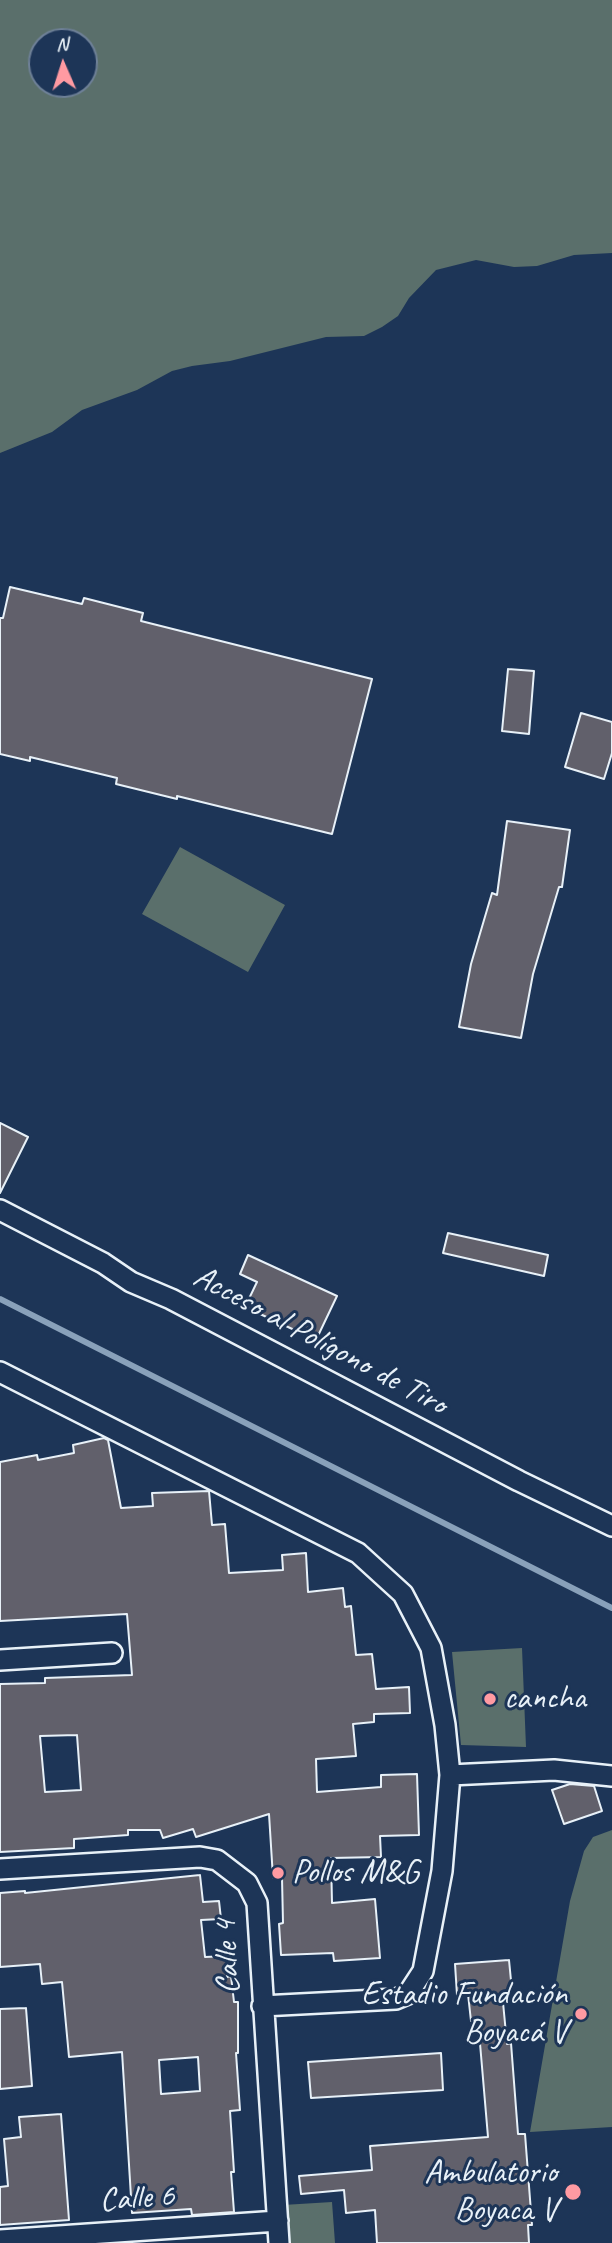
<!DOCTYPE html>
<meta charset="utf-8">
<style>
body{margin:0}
#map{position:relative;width:612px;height:2243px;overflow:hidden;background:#1d3557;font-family:Caveat,sans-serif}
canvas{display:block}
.north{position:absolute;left:28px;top:28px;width:70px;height:70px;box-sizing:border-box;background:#1d3557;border:2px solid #6e8097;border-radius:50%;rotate:357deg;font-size:19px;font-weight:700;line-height:28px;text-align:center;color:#e8f1f8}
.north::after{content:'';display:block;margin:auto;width:24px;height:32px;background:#ff9aa2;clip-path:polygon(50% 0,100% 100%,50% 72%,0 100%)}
</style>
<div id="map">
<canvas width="612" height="2243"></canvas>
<div class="north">N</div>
</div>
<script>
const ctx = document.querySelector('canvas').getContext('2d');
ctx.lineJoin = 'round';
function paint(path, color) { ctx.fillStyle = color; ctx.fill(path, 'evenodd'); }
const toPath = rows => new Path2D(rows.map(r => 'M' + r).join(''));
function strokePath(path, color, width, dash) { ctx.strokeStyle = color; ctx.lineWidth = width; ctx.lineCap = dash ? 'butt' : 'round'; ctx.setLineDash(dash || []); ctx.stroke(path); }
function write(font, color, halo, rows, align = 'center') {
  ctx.font = font + ' Caveat,sans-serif'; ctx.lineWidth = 6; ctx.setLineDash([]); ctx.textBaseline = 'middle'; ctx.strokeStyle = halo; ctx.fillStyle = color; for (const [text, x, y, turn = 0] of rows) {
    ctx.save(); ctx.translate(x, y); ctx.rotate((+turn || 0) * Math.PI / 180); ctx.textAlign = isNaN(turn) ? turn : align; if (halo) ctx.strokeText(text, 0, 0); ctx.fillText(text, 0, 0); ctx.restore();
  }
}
const green = toPath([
 [0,0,612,0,612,253,574,255,537,266,514,267,476,260,436,270,409,298,398,316,382,327,364,336,326,337,230,361,192,366,172,371,137,390,82,410,52,432,0,453],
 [42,42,84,42,84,84,42,84],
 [180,847,285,905,248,972,142,914],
 [522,1648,526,1747,461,1745,452,1652],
 [612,1830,612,2127,530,2132,570,1901,584,1851,593,1837],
 [332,2202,335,2243,286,2243,283,2205]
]);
const stream = toPath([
 [0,1299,612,1608]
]);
const building = toPath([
 [10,587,82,604,84,598,143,613,141,621,372,679,332,834,177,796,177,799,116,784,117,778,30,757,30,761,0,754,0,618,3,618,10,587],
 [508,669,534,671,529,734,502,731,508,669],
 [581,713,612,722,612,753,604,779,565,767,581,713],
 [507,821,570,830,562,887,559,887,533,974,521,1038,459,1027,471,964,492,893,497,895,507,821],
 [0,1123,28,1137,0,1193,0,1123],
 [448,1233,548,1255,544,1276,443,1253,448,1233],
 [248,1255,337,1296,316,1340,245,1307,257,1282,240,1274,248,1255],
 [104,1438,108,1440,121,1508,153,1506,152,1493,209,1491,212,1525,225,1524,229,1573,283,1570,282,1555,306,1553,308,1592,343,1588,345,1607,351,1606,356,1655,372,1654,376,1689,409,1687,410,1713,374,1714,374,1722,353,1724,356,1756,316,1759,317,1792,381,1787,381,1775,417,1774,419,1835,380,1836,381,1857,331,1858,332,1903,375,1899,380,1958,334,1961,333,1953,281,1955,279,1924,283,1923,282,1878,273,1878,269,1814,196,1837,193,1829,163,1838,160,1830,128,1830,128,1835,74,1839,74,1848,0,1852,0,1684,45,1683,45,1678,132,1675,127,1614,0,1621,0,1462,37,1455,38,1460,74,1453,73,1445,104,1438],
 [77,1735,81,1790,45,1792,40,1736,77,1735],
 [570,1784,594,1786,602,1811,564,1824,552,1790,570,1784],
 [200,1875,203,1902,219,1901,221,1919,201,1920,205,1957,227,1956,227,1977,231,1976,234,2002,238,2002,238,2053,236,2053,240,2110,230,2111,234,2172,231,2172,234,2212,192,2215,191,2209,132,2213,122,2052,69,2057,62,1982,42,1984,40,1964,0,1967,0,1893,25,1891,25,1893,200,1875],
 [198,2057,200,2091,161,2094,159,2060,198,2057],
 [509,1960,512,1991,502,1992,507,2044,511,2043,518,2134,525,2134,532,2225,528,2225,529,2243,377,2243,375,2210,346,2213,344,2190,301,2194,299,2176,372,2170,370,2146,488,2137,478,2020,471,2021,468,1994,457,1995,455,1964,509,1960],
 [26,2008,32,2086,0,2089,0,2009,26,2008],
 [441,2053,443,2090,311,2098,308,2062,441,2053],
 [61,2114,69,2220,0,2225,0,2187,8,2186,4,2139,21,2137,19,2117,61,2114]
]);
const minor = toPath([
 [0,1210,103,1263,131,1282,171,1299,519,1481,612,1526],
 [0,1372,358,1553,403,1594,431,1648,445,1725,450,1775,442,1871,423,1971,408,1994,396,1999,262,2006],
 [0,1660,112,1653],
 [450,1775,554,1770,612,1776],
 [0,1869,200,1857,217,1860,247,1883,257,1903,279,2243],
 [0,2240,278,2221]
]);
const markers = [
 [490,1699,7,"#ff9aa2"],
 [278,1873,7,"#ff9aa2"],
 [581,2014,7,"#ff9aa2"],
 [573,2192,9,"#ff9aa2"]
];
const streetNames = [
 ["Acceso al Polígono de Tiro",320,1341,28],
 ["Calle 4",228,1957,-93],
 ["Calle 6",137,2199,-4]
];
const poiNames = [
 ["cancha",504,1699],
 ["Pollos M&G",292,1873],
 ["Estadio Fundación",567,1995,"right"],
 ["Boyacá V",567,2033,"right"],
 ["Ambulatorio",557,2173,"right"],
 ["Boyaca V",557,2211,"right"]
];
paint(green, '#5a6f6b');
strokePath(stream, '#89a1ba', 6);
paint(building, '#61606b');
strokePath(building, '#e8f1f8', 2);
strokePath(minor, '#e8f1f8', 24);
strokePath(minor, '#1d3557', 19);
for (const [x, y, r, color] of markers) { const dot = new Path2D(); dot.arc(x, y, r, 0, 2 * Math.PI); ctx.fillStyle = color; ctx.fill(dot); strokePath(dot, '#1d3557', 2.5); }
write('33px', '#e8f1f8', '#1d3557', streetNames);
write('33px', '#e8f1f8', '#1d3557', poiNames, 'left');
</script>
